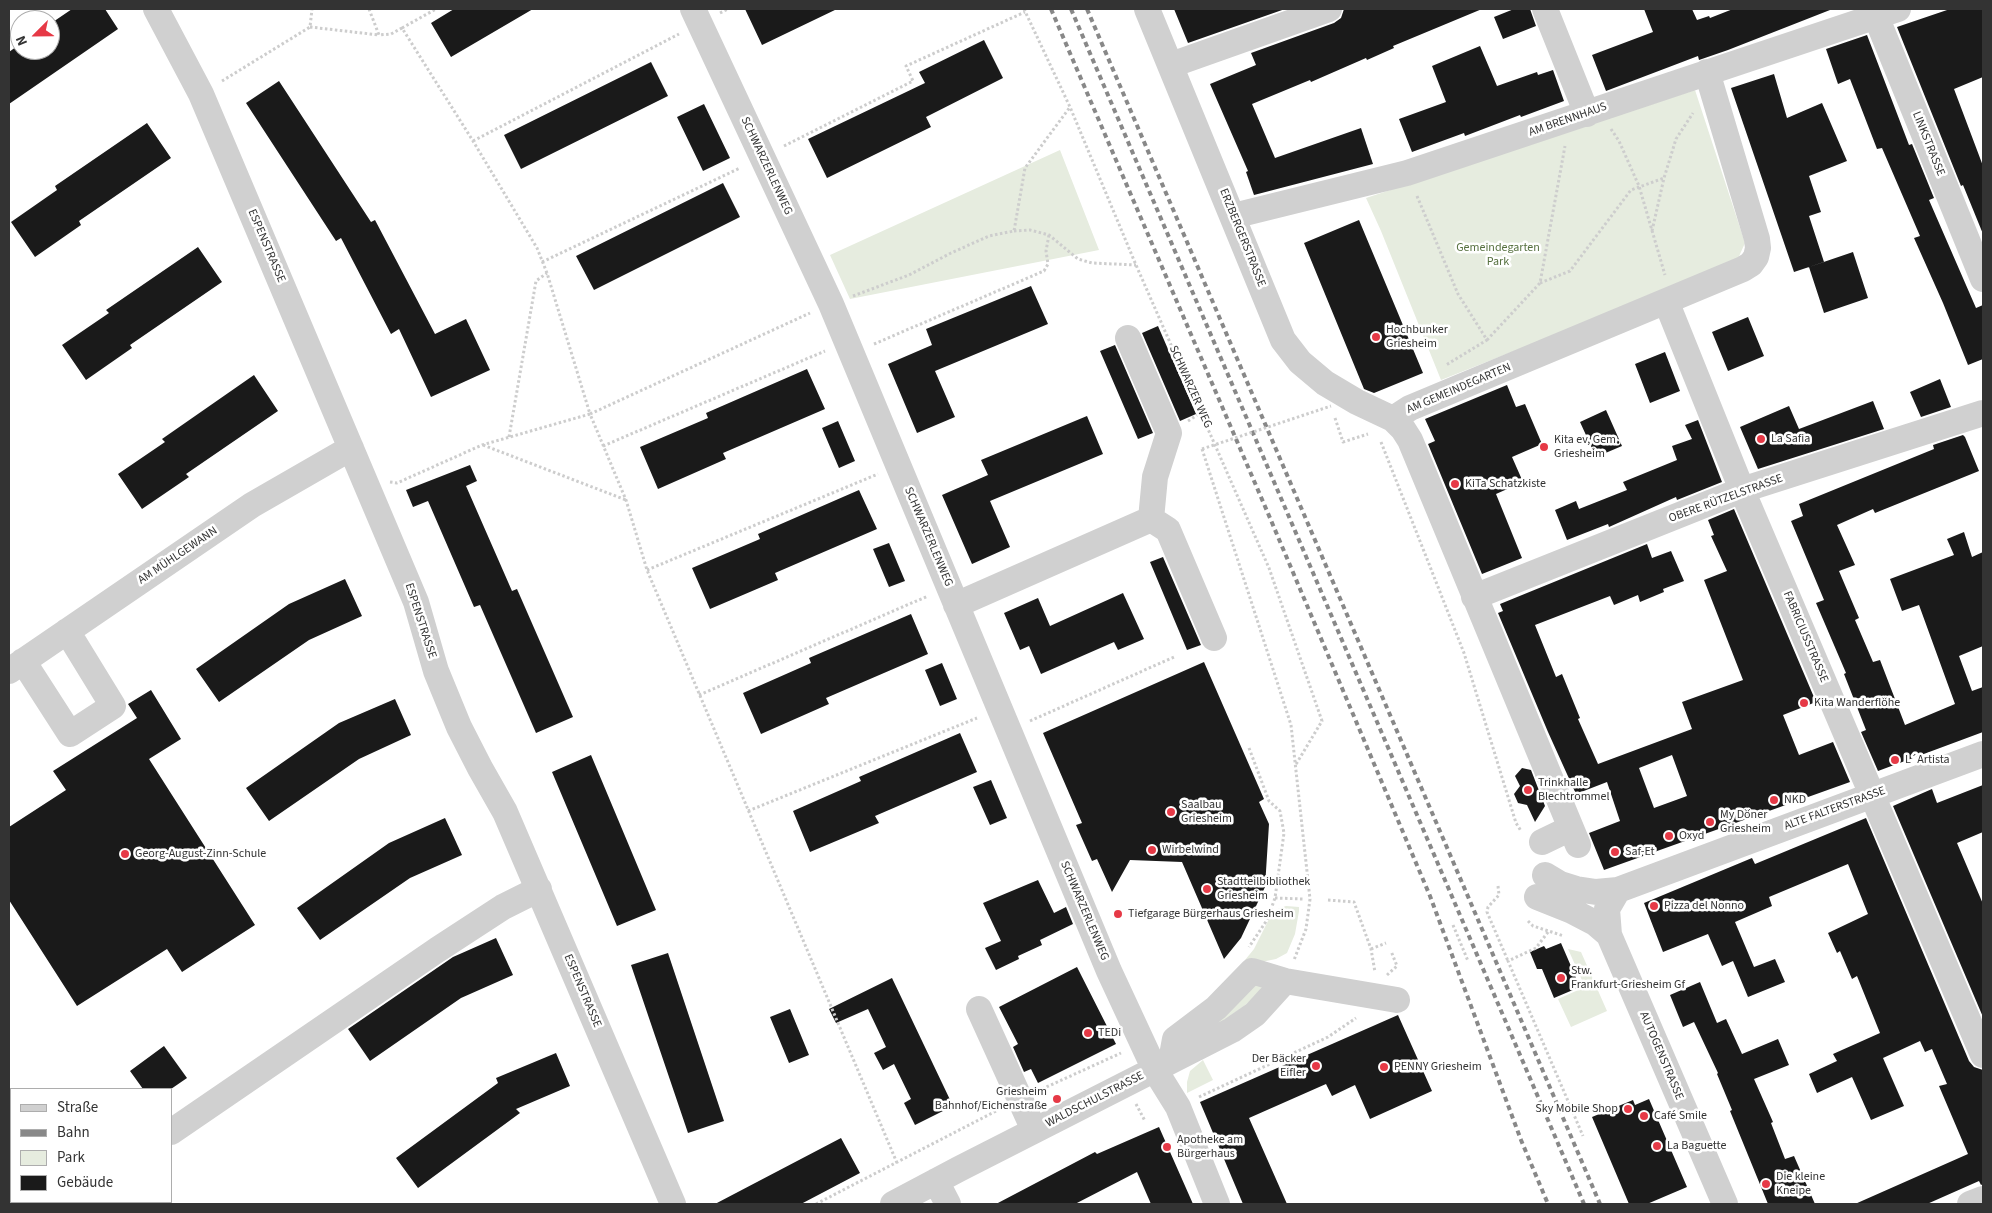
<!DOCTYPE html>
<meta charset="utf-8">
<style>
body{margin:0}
#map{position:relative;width:1992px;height:1213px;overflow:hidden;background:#fff;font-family:"Source Sans 3",sans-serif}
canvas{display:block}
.frame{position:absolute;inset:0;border:10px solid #333;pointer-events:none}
.legend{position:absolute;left:10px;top:1088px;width:162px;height:115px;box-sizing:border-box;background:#fff;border:1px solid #adadad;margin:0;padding:6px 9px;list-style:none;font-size:15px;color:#333}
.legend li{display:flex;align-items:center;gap:10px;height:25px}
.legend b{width:25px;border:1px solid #adadad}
.north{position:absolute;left:10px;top:10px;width:50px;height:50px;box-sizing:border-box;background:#fff;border:1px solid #adadad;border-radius:50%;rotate:247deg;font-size:14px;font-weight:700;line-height:20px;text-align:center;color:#333}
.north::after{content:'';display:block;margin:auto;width:18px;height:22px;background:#e63946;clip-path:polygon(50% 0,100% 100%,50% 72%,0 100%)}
</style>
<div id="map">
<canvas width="1992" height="1213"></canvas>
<div class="frame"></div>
<ul class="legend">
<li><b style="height:6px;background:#d0d0d0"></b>Straße</li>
<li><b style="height:6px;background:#888"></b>Bahn</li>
<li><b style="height:14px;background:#e6ecdf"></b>Park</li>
<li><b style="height:14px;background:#1a1a1a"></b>Gebäude</li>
</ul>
<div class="north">N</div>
</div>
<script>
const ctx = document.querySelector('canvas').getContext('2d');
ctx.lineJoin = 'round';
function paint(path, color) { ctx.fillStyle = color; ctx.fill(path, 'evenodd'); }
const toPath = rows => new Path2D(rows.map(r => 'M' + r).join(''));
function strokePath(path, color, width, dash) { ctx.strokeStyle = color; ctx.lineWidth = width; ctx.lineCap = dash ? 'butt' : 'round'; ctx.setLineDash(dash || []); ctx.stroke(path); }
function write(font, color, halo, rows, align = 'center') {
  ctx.font = font + ' "Source Sans 3",sans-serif'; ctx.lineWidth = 5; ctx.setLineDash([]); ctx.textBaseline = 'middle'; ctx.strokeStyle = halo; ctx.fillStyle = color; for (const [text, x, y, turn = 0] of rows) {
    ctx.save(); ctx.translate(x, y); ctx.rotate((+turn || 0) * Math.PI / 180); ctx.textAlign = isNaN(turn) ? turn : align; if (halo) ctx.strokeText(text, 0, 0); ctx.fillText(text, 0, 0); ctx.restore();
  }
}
const green = toPath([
 [1695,90,1745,243,1736,263,1441,380,1381,231,1366,198],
 [1060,150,1099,250,850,299,830,255],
 [1286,906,1299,907,1299,911,1295,934,1287,953,1276,959,1251,964,1245,960,1254,949,1271,915,1275,910],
 [1568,949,1581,952,1607,1011,1571,1027,1558,999,1585,987],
 [1266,981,1255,997,1244,1006,1222,1022,1198,1032,1251,982],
 [1203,1060,1213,1080,1187,1093,1187,1082,1190,1071]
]);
const building = toPath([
 [72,9,105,9,118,29,9,104,9,52,20,44,20,50,50,50,50,24],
 [454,9,533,9,451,57,431,23],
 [745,9,837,9,762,45],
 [1174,9,1285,9,1188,43],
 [1344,9,1482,9,1393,46,1394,48,1367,60,1366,58,1311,82,1310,80,1252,104,1275,158,1361,128,1373,164,1254,195,1246,172,1248,171,1210,84,1256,65,1251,53,1334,23,1341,18],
 [1514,9,1530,9,1536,26,1503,39,1494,17],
 [1644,9,1692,9,1697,20,1709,16,1710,18,1733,9,1830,10,1728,50,1699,60,1698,56,1606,91,1592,55,1653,32],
 [1950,9,1983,9,1983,77,1954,89,1983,166,1983,234,1963,185,1961,186,1897,27],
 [1867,35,1909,145,1912,144,1934,198,1929,200,1976,308,1983,305,1983,359,1968,365,1943,303,1914,238,1920,236,1882,148,1877,149,1850,79,1838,84,1826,49],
 [984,40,1003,78,926,117,931,127,827,178,808,139,925,83,919,72],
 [1480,46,1497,86,1537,72,1538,75,1553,70,1564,101,1521,117,1520,115,1465,136,1464,133,1412,152,1399,119,1446,102,1432,66],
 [651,62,668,96,521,169,504,135],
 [1774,74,1787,118,1822,103,1847,161,1809,176,1821,212,1809,216,1824,262,1794,272,1731,88],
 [279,81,371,222,375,220,435,334,466,319,490,370,431,397,399,329,391,334,341,238,336,241,246,103],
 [704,104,730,158,703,171,677,117],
 [147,123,171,158,79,221,81,225,35,257,11,222,57,190,55,186],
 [723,183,740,217,594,290,576,256],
 [1359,220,1423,373,1374,393,1364,389,1304,243],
 [198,247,222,282,130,345,132,348,86,380,62,345,109,313,106,310],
 [1853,252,1868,298,1824,313,1809,267],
 [1031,286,1048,324,935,371,955,417,917,433,888,364,932,345,926,329],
 [1748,317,1764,356,1728,371,1712,332],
 [1158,326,1196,414,1180,421,1142,333],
 [1115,345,1153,433,1138,439,1100,351],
 [1665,352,1680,391,1650,403,1635,364],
 [807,369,825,409,723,453,726,459,658,489,640,447,708,418,706,413],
 [254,375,278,411,186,474,189,477,142,509,118,474,165,442,162,439],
 [1940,379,1951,407,1921,417,1910,392],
 [1507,385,1516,407,1525,404,1542,444,1512,457,1523,482,1496,494,1522,558,1482,574,1428,444,1435,441,1425,419],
 [1873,401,1884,429,1758,469,1740,427,1789,406,1799,429],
 [1606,410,1622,446,1596,457,1580,422],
 [1087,416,1103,454,990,501,1010,547,972,564,942,495,988,475,981,460],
 [1698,420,1722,482,1677,500,1676,497,1609,527,1608,524,1567,540,1555,510,1576,501,1579,509,1627,490,1623,482,1677,460,1672,446,1692,439,1685,425],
 [838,421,855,461,839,468,822,428],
 [1963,435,1965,437,1979,471,1875,513,1873,509,1837,525,1855,565,1839,571,1859,618,1855,620,1873,662,1880,660,1905,725,1955,704,1919,605,1902,611,1890,579,1954,555,1947,539,1964,532,1972,557,1983,552,1983,646,1959,656,1972,691,1983,687,1983,732,1878,771,1861,732,1866,730,1844,674,1846,673,1816,603,1824,600,1791,521,1803,516,1799,504,1934,449,1933,445],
 [470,465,477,481,466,486,512,591,517,589,573,717,536,733,480,605,474,607,428,501,413,507,406,490],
 [859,490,877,529,775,573,778,580,710,609,692,568,760,539,758,534],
 [1734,509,1816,702,1783,715,1799,755,1833,742,1850,782,1604,870,1589,833,1620,821,1607,782,1576,794,1548,732,1498,613,1503,611,1500,604,1647,544,1652,558,1671,551,1684,581,1663,589,1664,592,1640,602,1638,595,1614,605,1610,596,1535,625,1556,677,1562,674,1580,718,1578,719,1598,764,1692,729,1682,702,1743,680,1704,580,1727,571,1711,536,1714,535,1708,520],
 [1672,755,1687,796,1654,808,1639,768],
 [889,543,905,581,889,587,873,549],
 [1163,557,1201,645,1187,650,1150,562],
 [345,579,362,616,309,640,219,702,196,669,289,604],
 [1123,593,1144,639,1118,650,1114,642,1041,674,1029,646,1020,650,1004,613,1038,598,1050,626],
 [911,614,928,654,826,698,829,704,761,734,743,693,811,663,809,658],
 [1204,662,1264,799,1259,802,1269,824,1265,887,1241,938,1224,959,1182,862,1130,860,1112,892,1097,859,1092,861,1076,825,1082,823,1043,733],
 [942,663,957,699,940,706,925,670],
 [151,690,181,739,149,759,255,925,182,972,167,949,77,1006,9,900,9,827,66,790,53,771,137,718,128,704],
 [395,699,411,735,359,759,269,821,246,788,339,723],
 [960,733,977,772,875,816,879,823,810,852,793,811,861,781,859,777],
 [591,755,656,910,617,926,552,772],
 [1522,768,1531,770,1545,806,1535,822,1527,805,1518,803,1514,794,1520,786,1515,776],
 [991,780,1007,818,990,825,973,787],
 [1983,785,1983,832,1957,843,1983,904,1983,1017,1893,806,1932,789,1937,803],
 [445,818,462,855,410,878,320,940,297,908,389,843],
 [1866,818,1969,1061,1974,1067,1983,1070,1983,1184,1981,1185,1979,1181,1927,1204,1855,1204,1968,1154,1939,1086,1947,1084,1932,1049,1925,1052,1920,1041,1883,1058,1904,1106,1871,1120,1852,1077,1817,1093,1809,1074,1837,1061,1833,1054,1880,1033,1857,976,1852,979,1840,951,1837,953,1828,933,1868,914,1848,864,1769,897,1772,906,1735,922,1754,967,1775,959,1785,982,1748,997,1733,961,1722,966,1708,934,1663,952,1644,903,1752,858,1755,864],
 [1038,880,1054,913,1066,907,1073,924,1040,940,1042,945,1018,956,1019,959,996,970,985,948,1001,941,983,903],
 [496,938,513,975,461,998,370,1061,348,1029,453,957],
 [1561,943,1580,987,1554,998,1542,969,1537,969,1530,952,1544,946,1546,949],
 [668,953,724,1121,688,1133,631,965],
 [1077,967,1116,1044,1038,1083,1031,1069,1024,1072,1013,1047,1018,1044,999,1007],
 [892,978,953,1106,915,1125,904,1103,911,1099,894,1064,883,1070,874,1053,886,1047,868,1009,836,1023,829,1009],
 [1700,982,1717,1023,1726,1019,1742,1054,1778,1039,1789,1065,1754,1079,1773,1122,1771,1123,1785,1159,1794,1156,1815,1204,1768,1204,1730,1111,1732,1110,1717,1074,1718,1073,1694,1022,1683,1027,1670,995],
 [790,1009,809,1055,789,1063,770,1017],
 [1398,1015,1432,1091,1370,1119,1355,1085,1332,1096,1326,1084,1249,1118,1287,1204,1243,1204,1200,1102],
 [164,1046,187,1078,171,1089,143,1089,130,1071],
 [556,1053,570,1086,516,1109,520,1113,418,1188,396,1158,498,1083,496,1078],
 [1649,1099,1687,1187,1647,1204,1629,1204,1592,1117,1633,1100,1635,1105],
 [1159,1127,1193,1204,1151,1204,1137,1172,1075,1204,996,1204,1095,1152,1097,1154],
 [841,1138,860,1173,801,1204,715,1204]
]);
const path = toPath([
 [369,9,379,35,391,34,402,28,473,141,537,248,547,273,590,414,810,313],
 [1024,9,1070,107,1136,265,1269,568,1322,721,1295,766],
 [720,13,728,9],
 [310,27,379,35],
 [402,28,436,9],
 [222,81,310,27,312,9],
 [1611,129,1619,141,1639,186,1665,275],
 [473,141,679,34],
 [784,146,913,81,906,66,1025,12],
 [1417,196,1458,294,1487,340,1446,365],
 [1014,231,1030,230,1049,235,1078,259,1092,263,1136,265],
 [1652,231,1664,178,1676,139,1693,113],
 [542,262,740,168],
 [1540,283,1570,271,1631,190,1664,178],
 [853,296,909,275,951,253,989,236,1014,231,1025,168,1070,107],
 [1487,340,1540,283,1565,146],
 [874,344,1044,271,1048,264,1046,251,1049,235],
 [1335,418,1343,442,1368,434],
 [1188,421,1202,412],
 [509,437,536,281,547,273],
 [1381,442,1464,653,1516,823,1521,831],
 [483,445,626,500],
 [603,446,825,351],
 [1202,449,1291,725,1310,899,1306,929,1294,960],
 [390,482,397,483,482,445,590,414,626,500,647,570,897,1163],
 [647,570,878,474],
 [699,695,928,596],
 [1030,721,1174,657],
 [1249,748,1269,801,1280,811,1284,833,1275,898,1267,920,1249,947],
 [748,811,977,718],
 [1498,886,1499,895,1488,907,1487,912,1508,961],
 [1275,898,1303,899],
 [1328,900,1354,902,1371,949,1375,972],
 [1528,921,1533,926,1564,936],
 [1453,925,1468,961],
 [1548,932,1536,948,1508,961,1583,1136],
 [1371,949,1386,943],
 [1387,975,1397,966,1391,951],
 [1042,1089,1121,1053],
 [1199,1097,1328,1037,1356,1018],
 [1136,1104,1145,1121],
 [816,1204,998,1110]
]);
const minor = toPath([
 [156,9,201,94,416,602,436,671,459,727,480,768,505,812,673,1204],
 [693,9,831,304,1109,971,1155,1070,1178,1107,1217,1204],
 [1147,9,1283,340,1300,362,1325,383,1357,402,1393,419,1403,429,1410,440,1578,845],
 [1545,9,1587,114],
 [1873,9,1983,279],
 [1171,65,1329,9],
 [1233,216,1407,173,1898,9],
 [1666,301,1742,490,1983,1055],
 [1393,419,1410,408,1743,269,1751,264,1756,257,1758,248,1757,239,1707,72],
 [1151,519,1168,530,1214,638],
 [1474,597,1742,490,1983,413],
 [956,605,1151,519,1155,477,1169,433,1128,338],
 [23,661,70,734,113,706,67,631],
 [9,671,252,505,351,448],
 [1542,842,1571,828],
 [1545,875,1560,884,1576,889,1596,892,1618,890,1983,754],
 [1618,890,1607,909,1609,935,1725,1204],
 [1537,897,1572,911,1595,923,1609,935],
 [979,1009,1034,1130],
 [1171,1061,1175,1039,1216,1008,1252,971,1285,981,1397,1000],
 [171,1132,437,950,503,907,539,889],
 [936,1181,948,1204],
 [39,1202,43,1204],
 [66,1204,70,1202],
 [893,1204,959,1169,1232,1030,1255,1014,1285,981],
 [1970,1204,1983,1199]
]);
const rail = toPath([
 [1051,9,1270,518,1430,896,1521,1140,1548,1204],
 [1071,9,1584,1204],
 [1087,9,1600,1204]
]);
const pathBridge = toPath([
 [1202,449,1331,406]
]);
const markers = [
 [1376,337,5,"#e63946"],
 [1761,439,5,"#e63946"],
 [1544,447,5,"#e63946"],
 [1455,484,5,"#e63946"],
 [1804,703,5,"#e63946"],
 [1895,760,5,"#e63946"],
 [1528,790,5,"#e63946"],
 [1774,800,5,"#e63946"],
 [1171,812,5,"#e63946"],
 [1710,822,5,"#e63946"],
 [1669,836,5,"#e63946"],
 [1152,850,5,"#e63946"],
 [1615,852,5,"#e63946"],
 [125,854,5,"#e63946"],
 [1207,889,5,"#e63946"],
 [1654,906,5,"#e63946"],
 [1118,914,5,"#e63946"],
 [1561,978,5,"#e63946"],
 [1088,1033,5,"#e63946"],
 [1316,1066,5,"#e63946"],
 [1384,1067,5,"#e63946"],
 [1057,1099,5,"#e63946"],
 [1628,1109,5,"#e63946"],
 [1644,1116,5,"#e63946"],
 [1657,1146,5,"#e63946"],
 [1167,1147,5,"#e63946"],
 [1766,1184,5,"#e63946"]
];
const streetNames = [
 ["AM BRENNHAUS",1568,120,-19],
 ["LINKSTRASSE",1928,144,68],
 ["SCHWARZERLENWEG",766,166,65],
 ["ERZBERGERSTRASSE",1242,238,68],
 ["ESPENSTRASSE",266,246,67],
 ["SCHWARZER WEG",1190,387,66],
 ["AM GEMEINDEGARTEN",1459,389,-23],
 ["OBERE RÜTZELSTRASSE",1726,499,-20],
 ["SCHWARZERLENWEG",928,537,67],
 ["AM MÜHLGEWANN",178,556,-34],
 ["ESPENSTRASSE",420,621,72],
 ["FABRICIUSSTRASSE",1805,637,67],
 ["ALTE FALTERSTRASSE",1835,809,-20],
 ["SCHWARZERLENWEG",1084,911,67],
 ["ESPENSTRASSE",582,991,67],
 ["AUTOGENSTRASSE",1661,1056,67],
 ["WALDSCHULSTRASSE",1095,1100,-27]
];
const parkNames = [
 ["Gemeindegarten",1498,248],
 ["Park",1498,262]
];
const poiNames = [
 ["Hochbunker",1386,330],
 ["Griesheim",1386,344],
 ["La Safia",1771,439],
 ["Kita ev, Gem.",1554,440],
 ["Griesheim",1554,454],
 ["KiTa Schatzkiste",1465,484],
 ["Kita Wanderflöhe",1814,703],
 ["L´Artista",1905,760],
 ["Trinkhalle",1538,783],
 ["Blechtrommel",1538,797],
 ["NKD",1784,800],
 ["Saalbau",1181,805],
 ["Griesheim",1181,819],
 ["My Döner",1720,815],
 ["Griesheim",1720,829],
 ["Oxyd",1679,836],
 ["Wirbelwind",1162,850],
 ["Saf-Et",1625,852],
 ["Georg-August-Zinn-Schule",135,854],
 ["Stadtteilbibliothek",1217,882],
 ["Griesheim",1217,896],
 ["Pizza del Nonno",1664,906],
 ["Tiefgarage Bürgerhaus Griesheim",1128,914],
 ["Stw.",1571,971],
 ["Frankfurt-Griesheim Gf",1571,985],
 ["TEDi",1098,1033],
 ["Der Bäcker",1306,1059,"right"],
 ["Eifler",1306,1073,"right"],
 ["PENNY Griesheim",1394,1067],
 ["Griesheim",1047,1092,"right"],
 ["Bahnhof/Eichenstraße",1047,1106,"right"],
 ["Sky Mobile Shop",1618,1109,"right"],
 ["Café Smile",1654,1116],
 ["Apotheke am",1177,1140],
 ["Bürgerhaus",1177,1154],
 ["La Baguette",1667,1146],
 ["Die kleine",1776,1177],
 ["Kneipe",1776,1191]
];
paint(green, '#e6ecdf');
paint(building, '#1a1a1a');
strokePath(path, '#cdcdcd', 3, [2.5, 2.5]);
strokePath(minor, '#d0d0d0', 26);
strokePath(rail, '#888', 4, [5, 4]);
strokePath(pathBridge, '#cdcdcd', 3, [2.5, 2.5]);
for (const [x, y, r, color] of markers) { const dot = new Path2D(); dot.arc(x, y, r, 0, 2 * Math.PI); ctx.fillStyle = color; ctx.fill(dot); strokePath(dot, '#fff', 2); }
write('12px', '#333', '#fff', streetNames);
write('12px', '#56703f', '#fff', parkNames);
write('12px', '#333', '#fff', poiNames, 'left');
</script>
